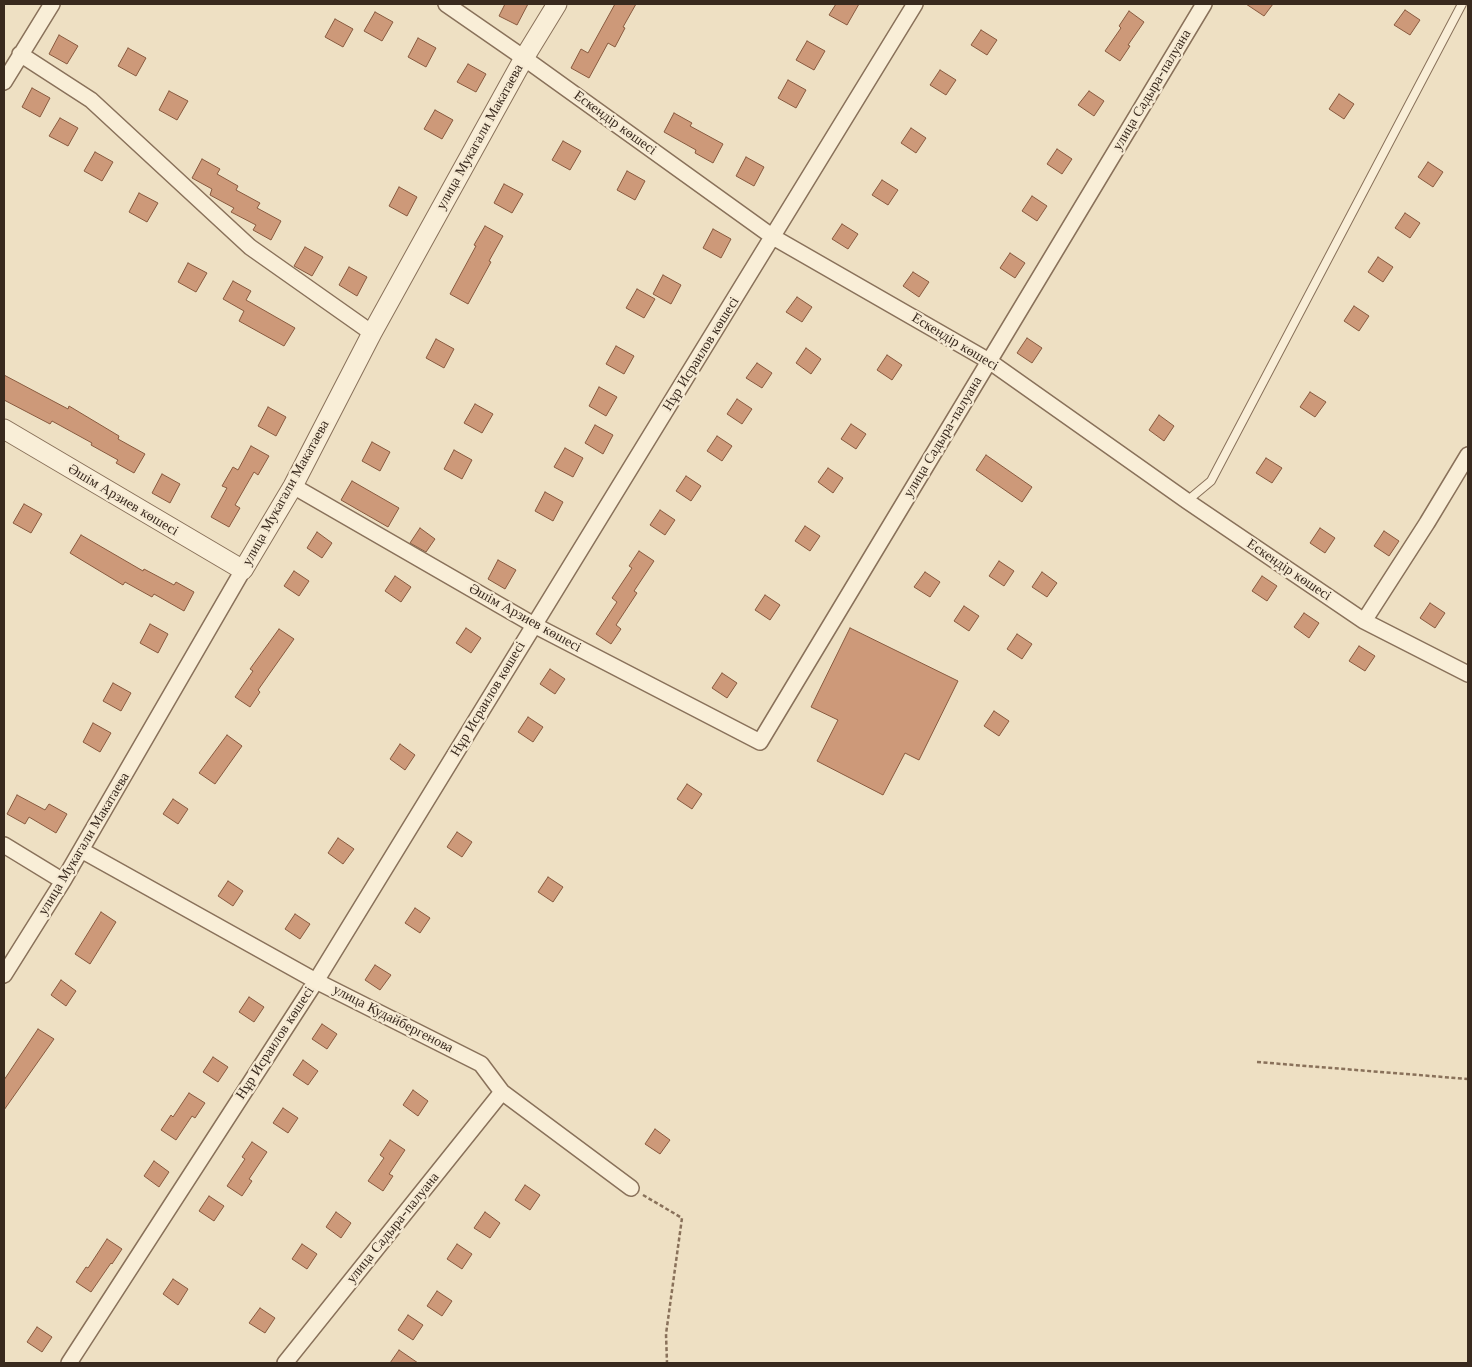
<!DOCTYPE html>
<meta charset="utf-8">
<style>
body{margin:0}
#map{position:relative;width:1472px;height:1367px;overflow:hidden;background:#eee0c3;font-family:"Libre Baskerville",serif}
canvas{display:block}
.frame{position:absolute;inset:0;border:5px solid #392a1e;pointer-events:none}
</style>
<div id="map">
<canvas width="1472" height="1367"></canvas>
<div class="frame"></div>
</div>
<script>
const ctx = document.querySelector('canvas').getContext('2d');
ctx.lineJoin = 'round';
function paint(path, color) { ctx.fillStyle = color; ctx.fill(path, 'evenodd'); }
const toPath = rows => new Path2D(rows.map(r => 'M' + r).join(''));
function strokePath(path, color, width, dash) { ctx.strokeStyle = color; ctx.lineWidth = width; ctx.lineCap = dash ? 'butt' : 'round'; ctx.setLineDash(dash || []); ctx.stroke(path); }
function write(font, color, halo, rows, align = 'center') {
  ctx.font = font + ' "Libre Baskerville",serif'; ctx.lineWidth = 4.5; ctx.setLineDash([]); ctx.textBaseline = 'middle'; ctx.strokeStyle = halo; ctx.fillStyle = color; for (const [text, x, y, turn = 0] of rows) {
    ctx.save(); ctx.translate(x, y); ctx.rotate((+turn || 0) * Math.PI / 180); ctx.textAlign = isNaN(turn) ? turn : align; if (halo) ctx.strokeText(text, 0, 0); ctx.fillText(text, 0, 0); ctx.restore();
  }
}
const building = toPath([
 [505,4,528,4,517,25,499,16,505,4],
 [615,4,636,4,623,27,625,28,615,47,608,43,589,78,571,68,581,49,588,53,615,4],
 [836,4,859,4,847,25,829,15,836,4],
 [1246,4,1273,4,1264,16,1246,4],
 [1405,10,1420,20,1410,35,1394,25,1405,10],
 [1129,11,1144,22,1128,45,1130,46,1120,61,1105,51,1121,28,1119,26,1129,11],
 [375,12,393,22,382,41,364,31,375,12],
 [335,19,353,29,343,47,325,37,335,19],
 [981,30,997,40,987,55,971,45,981,30],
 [59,35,78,46,67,64,49,54,59,35],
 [418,38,436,48,426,67,408,57,418,38],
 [807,41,825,51,814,70,796,60,807,41],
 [128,48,146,58,136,76,118,66,128,48],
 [468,64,486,74,476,92,457,82,468,64],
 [940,70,956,80,946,95,930,85,940,70],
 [788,80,806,90,796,108,778,98,788,80],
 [32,88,50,98,40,117,22,107,32,88],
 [169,91,188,101,177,120,159,110,169,91],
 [1089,91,1104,101,1094,116,1078,105,1089,91],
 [1339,94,1354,104,1344,119,1329,109,1339,94],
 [435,110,453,120,442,139,424,129,435,110],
 [674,113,692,123,690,126,723,144,713,163,695,153,696,150,664,132,674,113],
 [60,118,78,128,68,146,49,136,60,118],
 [911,128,926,138,916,153,901,143,911,128],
 [563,141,581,151,570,170,552,160,563,141],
 [1057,149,1072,159,1062,174,1047,164,1057,149],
 [95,152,113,162,102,181,84,171,95,152],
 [746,157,764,167,754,186,736,176,746,157],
 [202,159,220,169,217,174,238,186,236,190,260,203,257,208,281,221,271,240,253,230,256,225,231,212,234,208,210,195,212,189,192,178,202,159],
 [1428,162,1443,172,1433,187,1418,177,1428,162],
 [627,171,645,181,635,200,617,190,627,171],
 [882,180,898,190,888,205,872,195,882,180],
 [504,184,523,194,512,213,494,203,504,184],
 [399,187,417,197,407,216,389,206,399,187],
 [139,193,158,203,147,222,129,212,139,193],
 [1032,196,1047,206,1037,221,1022,211,1032,196],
 [1405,213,1420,223,1410,238,1395,228,1405,213],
 [842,224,858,234,848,249,832,239,842,224],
 [485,226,503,236,489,261,491,262,468,304,450,294,476,246,474,245,485,226],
 [713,229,731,239,721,258,703,248,713,229],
 [305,247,323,257,312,276,294,266,305,247],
 [1010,253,1025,263,1015,278,1000,268,1010,253],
 [1378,257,1393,267,1383,282,1368,272,1378,257],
 [188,263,207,273,196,292,178,282,188,263],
 [349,267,367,277,357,296,339,285,349,267],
 [913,272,929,282,919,297,903,286,913,272],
 [663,275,681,285,671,304,653,294,663,275],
 [233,281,251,291,246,300,295,328,284,346,239,321,244,311,223,299,233,281],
 [637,289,655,299,644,318,626,308,637,289],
 [797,297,812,307,802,322,786,312,797,297],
 [1354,306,1369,316,1359,331,1344,321,1354,306],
 [1027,338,1042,348,1032,363,1017,353,1027,338],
 [436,339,454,349,444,368,426,358,436,339],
 [616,346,634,356,624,374,606,364,616,346],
 [806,348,821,359,811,374,796,363,806,348],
 [887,355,902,365,892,380,877,370,887,355],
 [757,363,772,373,762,388,746,378,757,363],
 [4,375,68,409,69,406,119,436,118,439,145,454,134,473,116,463,118,460,91,445,92,443,52,421,50,424,4,400,4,375],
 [599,387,617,397,606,416,589,406,599,387],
 [1310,392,1326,402,1315,417,1300,407,1310,392],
 [737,399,752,409,742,424,727,414,737,399],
 [475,404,493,414,482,433,464,423,475,404],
 [268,407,286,417,276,436,258,426,268,407],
 [1159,415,1174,426,1164,441,1149,430,1159,415],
 [851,424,866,434,856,449,841,439,851,424],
 [595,425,613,435,603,454,585,443,595,425],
 [717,436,732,446,722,461,707,451,717,436],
 [372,442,390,452,380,471,362,461,372,442],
 [251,446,269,456,258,475,254,472,235,505,240,508,229,527,211,517,227,488,222,486,233,467,238,470,251,446],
 [565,448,583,458,573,477,554,467,565,448],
 [454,450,472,460,462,479,444,469,454,450],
 [986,455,1032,487,1022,502,976,470,986,455],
 [1266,458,1282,468,1272,483,1256,473,1266,458],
 [828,468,843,478,833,493,818,482,828,468],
 [162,474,180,484,170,503,152,493,162,474],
 [686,476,701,486,691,501,676,491,686,476],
 [352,481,399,508,388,527,341,500,352,481],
 [545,492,563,502,553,521,535,511,545,492],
 [24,504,42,514,31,533,13,523,24,504],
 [660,510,675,520,665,535,650,525,660,510],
 [805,526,820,536,810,551,795,541,805,526],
 [420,528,435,539,426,552,410,543,420,528],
 [1320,528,1335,538,1325,553,1310,543,1320,528],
 [1384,531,1399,541,1389,556,1374,546,1384,531],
 [317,532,332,543,322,558,307,548,317,532],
 [81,535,143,571,144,569,174,585,176,582,194,592,184,611,154,594,152,597,125,582,123,585,70,553,81,535],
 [639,551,654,561,634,591,637,593,616,625,621,629,611,644,596,634,617,602,612,598,632,568,629,566,639,551],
 [498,560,516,570,505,589,488,579,498,560],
 [999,561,1014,571,1004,586,989,576,999,561],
 [294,571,309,581,299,596,284,586,294,571],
 [925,572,940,582,930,597,914,587,925,572],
 [1042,572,1057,583,1047,597,1032,587,1042,572],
 [395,576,411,587,401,602,385,591,395,576],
 [1262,576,1277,586,1267,601,1252,591,1262,576],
 [765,595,780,605,770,620,755,610,765,595],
 [1430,603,1445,613,1435,628,1420,618,1430,603],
 [964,606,979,616,969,631,954,621,964,606],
 [1304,613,1319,623,1309,638,1294,627,1304,613],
 [150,624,168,634,158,653,140,643,150,624],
 [466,628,481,638,471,653,456,643,466,628],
 [850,628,958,681,919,760,905,753,883,795,817,761,838,720,811,707,850,628],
 [279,629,294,639,258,690,260,692,250,707,235,697,253,671,250,669,279,629],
 [1017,634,1032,644,1022,659,1007,649,1017,634],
 [1359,646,1375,656,1365,671,1349,661,1359,646],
 [550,669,565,679,555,694,540,684,550,669],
 [722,673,737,683,727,698,712,688,722,673],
 [113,683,131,693,121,711,103,701,113,683],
 [994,711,1009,721,999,736,984,726,994,711],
 [528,717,543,727,533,742,518,732,528,717],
 [93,723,111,733,100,752,83,742,93,723],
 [227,735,242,746,215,784,199,773,227,735],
 [400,744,415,755,405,770,390,759,400,744],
 [687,784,702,794,692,809,677,799,687,784],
 [17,795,45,810,49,804,67,814,56,833,29,817,25,824,7,814,17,795],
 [173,799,188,809,178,824,163,814,173,799],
 [457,832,472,842,462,857,447,847,457,832],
 [338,838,354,849,343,864,328,853,338,838],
 [548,877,563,887,553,902,538,892,548,877],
 [228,881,243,891,233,906,218,896,228,881],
 [415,908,430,918,420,933,405,923,415,908],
 [101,912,116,922,90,964,75,954,101,912],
 [295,914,310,924,300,939,285,929,295,914],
 [375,965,391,975,380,990,365,980,375,965],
 [61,980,76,991,66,1006,51,995,61,980],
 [249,997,264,1007,254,1022,239,1012,249,997],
 [322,1024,337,1034,327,1049,312,1039,322,1024],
 [38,1029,54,1039,4,1110,4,1080,38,1029],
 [213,1057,228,1067,218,1082,203,1072,213,1057],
 [303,1060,318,1071,308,1085,293,1075,303,1060],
 [413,1090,428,1101,418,1116,403,1105,413,1090],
 [189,1093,205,1103,195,1118,192,1116,176,1140,161,1130,171,1115,173,1117,189,1093],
 [283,1108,298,1118,288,1133,273,1123,283,1108],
 [655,1129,670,1140,660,1154,645,1144,655,1129],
 [390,1140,405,1150,389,1174,393,1176,383,1191,368,1181,384,1158,380,1155,390,1140],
 [252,1142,267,1152,249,1179,252,1181,242,1196,227,1186,245,1159,242,1157,252,1142],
 [154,1161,169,1172,159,1187,144,1176,154,1161],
 [525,1185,540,1195,530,1210,515,1200,525,1185],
 [209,1196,224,1206,214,1221,199,1211,209,1196],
 [336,1212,351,1223,341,1238,326,1227,336,1212],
 [485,1212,500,1223,490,1238,474,1228,485,1212],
 [107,1239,122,1249,112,1264,111,1263,91,1292,76,1282,86,1267,88,1268,107,1239],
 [302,1244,317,1254,307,1269,292,1259,302,1244],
 [457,1244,472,1254,462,1269,447,1259,457,1244],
 [173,1279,188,1289,178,1305,163,1294,173,1279],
 [437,1291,452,1301,442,1316,427,1306,437,1291],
 [260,1308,275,1318,265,1333,249,1323,260,1308],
 [408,1315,423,1325,413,1340,398,1330,408,1315],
 [37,1327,52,1337,42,1352,27,1342,37,1327],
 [399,1350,418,1363,390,1363,399,1350]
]);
const path = toPath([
 [1257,1062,1468,1079],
 [643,1195,682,1218,666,1334,667,1363]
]);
const service = toPath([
 [1187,501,1211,481,1462,4]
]);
const minor = toPath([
 [446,4,524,58,773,237,989,361,1187,501,1364,621,1468,674],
 [20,54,91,100,250,247,372,333],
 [4,82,52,4],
 [293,486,534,625,760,742,1204,4],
 [1364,621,1427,523,1468,455],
 [4,845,63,881],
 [81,850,316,981,481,1064,502,1092,631,1188],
 [4,975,63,881,243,570],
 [69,1363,316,981,915,4],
 [285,1363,502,1092]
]);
const tertiary = toPath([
 [4,429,243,570,293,486,372,333,524,58,557,4]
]);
const streetNames = [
 ["улица Садыра-палуана",1152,90,-59],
 ["Ескендір көшесі",615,123,36],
 ["улица Мукагали Макатаева",480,137,-61],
 ["Ескендір көшесі",955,342,31],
 ["Нұр Исраилов көшесі",701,354,-58],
 ["улица Садыра-палуана",943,437,-59],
 ["улица Мукагали Макатаева",286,493,-61],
 ["Әшім Арзиев көшесі",123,500,31],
 ["Ескендір көшесі",1289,570,34],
 ["Әшім Арзиев көшесі",525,618,29],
 ["Нұр Исраилов көшесі",488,699,-59],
 ["улица Мукагали Макатаева",84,844,-59],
 ["улица Кудайбергенова",393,1019,27],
 ["Нұр Исраилов көшесі",275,1043,-57],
 ["улица Садыра-палуана",393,1228,-51]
];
paint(building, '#cd9979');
strokePath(building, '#885a3f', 1);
strokePath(service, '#89715a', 10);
strokePath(minor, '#89715a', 18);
strokePath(tertiary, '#89715a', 21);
strokePath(path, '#89715a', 2.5, [4, 2.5]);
strokePath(service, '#f9eed7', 8);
strokePath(minor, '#f9eed7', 15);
strokePath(tertiary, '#f9eed7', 19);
write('14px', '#392a1e', '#f6ead3', streetNames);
</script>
